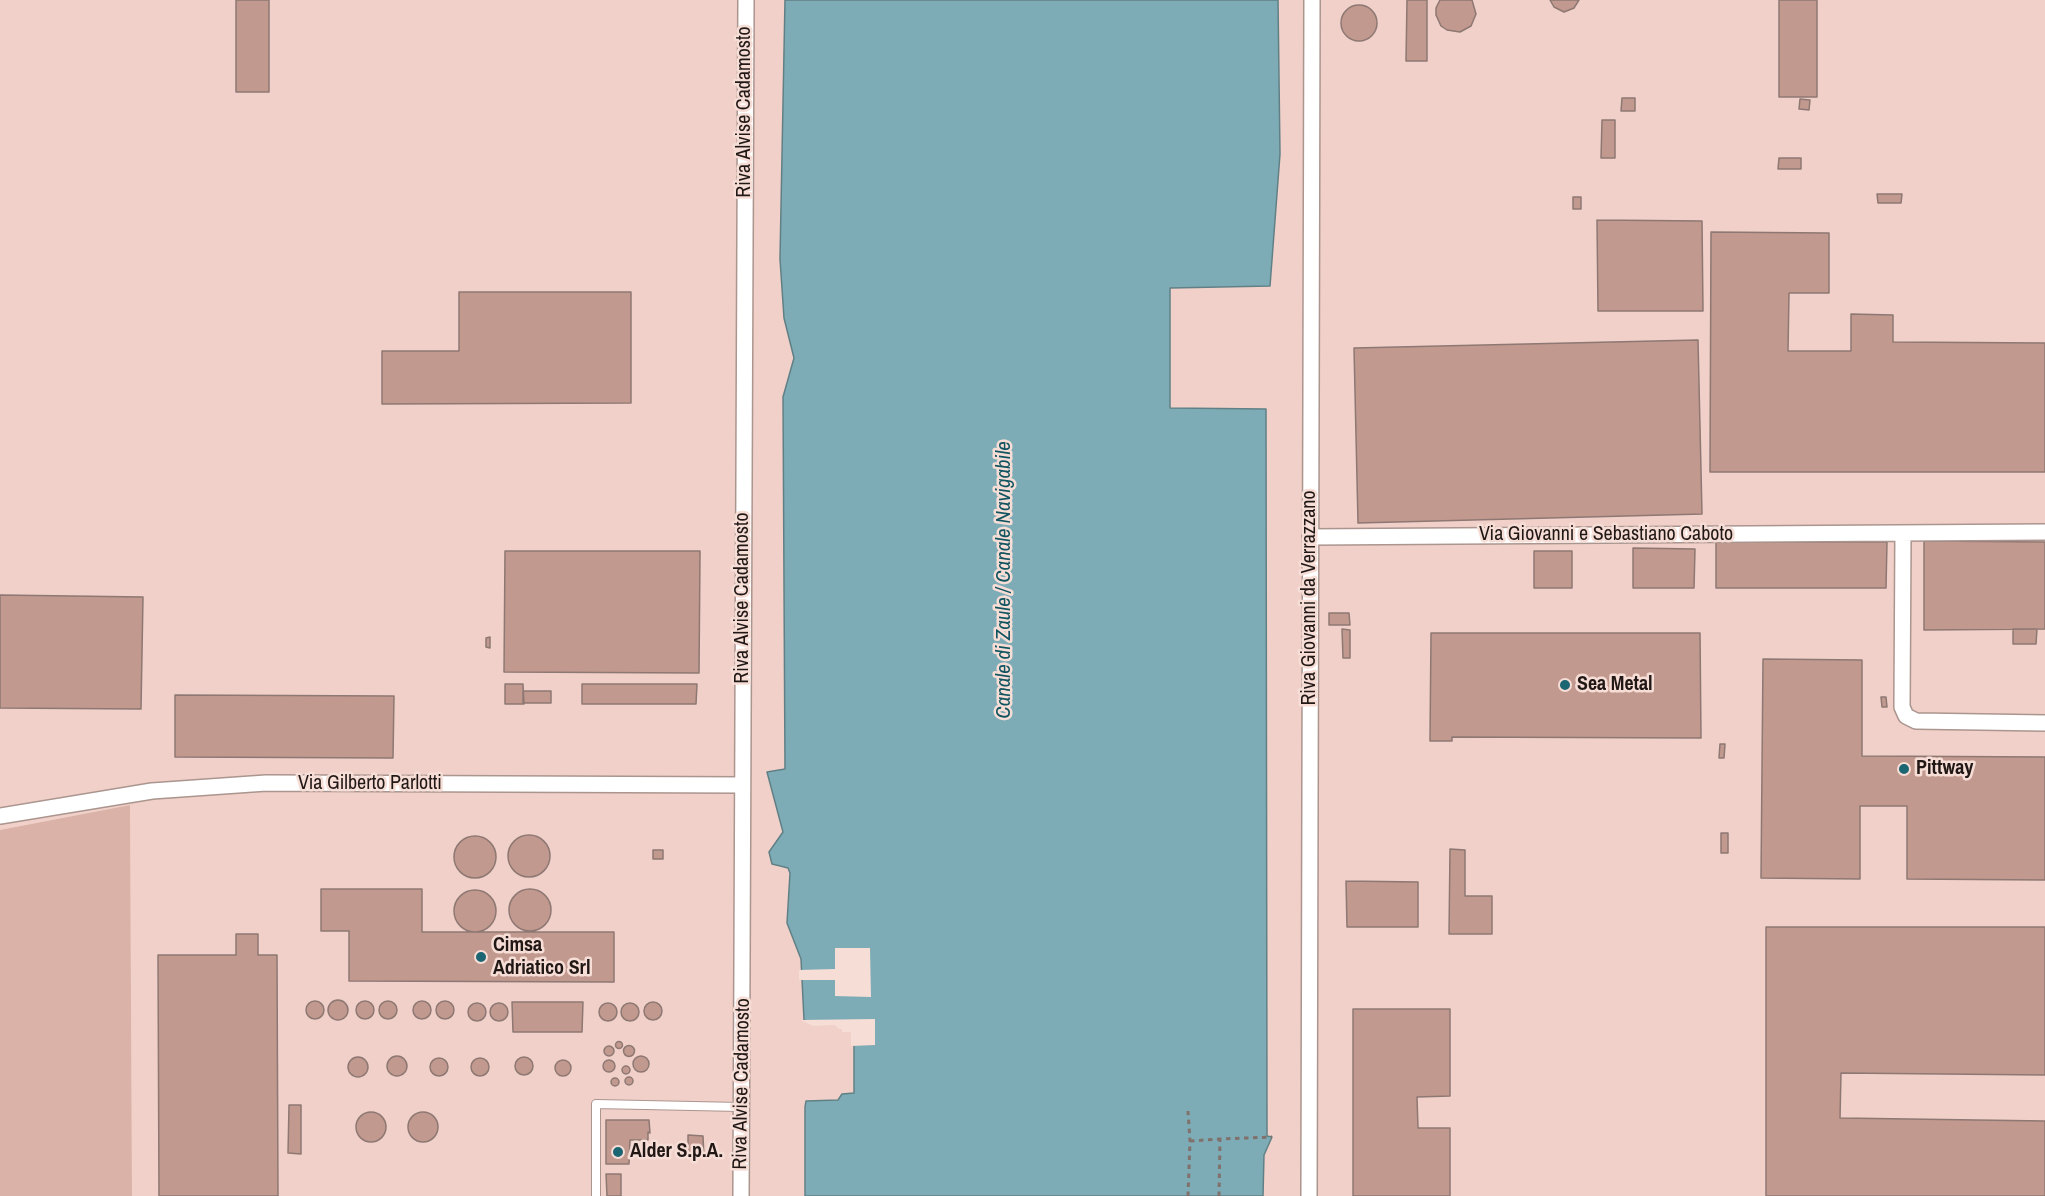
<!DOCTYPE html>
<style>
body{margin:0}
canvas{display:block;background:#f6ded7}
</style>
<canvas width="2045" height="1196"></canvas>
<script>
const ctx = document.querySelector('canvas').getContext('2d');
ctx.lineJoin = 'round';
function paint(path, color) { ctx.fillStyle = color; ctx.fill(path, 'evenodd'); }
const toPath = rows => new Path2D(rows.map(r => 'M' + r).join(''));
function strokePath(path, color, width, dash) { ctx.strokeStyle = color; ctx.lineWidth = width; ctx.lineCap = dash ? 'butt' : 'round'; ctx.setLineDash(dash || []); ctx.stroke(path); }
function write(font, color, halo, rows, align = 'center') {
  ctx.font = font + ' "Archivo Narrow",sans-serif'; ctx.lineWidth = 5; ctx.setLineDash([]); ctx.textBaseline = 'middle'; ctx.strokeStyle = halo; ctx.fillStyle = color; for (const [text, x, y, turn = 0] of rows) {
    ctx.save(); ctx.translate(x, y); ctx.rotate((+turn || 0) * Math.PI / 180); ctx.textAlign = isNaN(turn) ? turn : align; if (halo) ctx.strokeText(text, 0, 0); ctx.fillText(text, 0, 0); ctx.restore();
  }
}
const built = toPath([
 [0,0,785,0,780,259,784,318,794,358,783,397,785,769,768,772,783,832,777,867,788,868,790,873,787,923,801,959,804,1020,837,1022,854,1029,854,1094,838,1100,806,1101,805,1196,132,1196,130,805,0,830],
 [1278,0,2045,0,2045,1196,1263,1196,1264,1155,1272,1137,1267,1137,1169,408,1170,287,1270,286,1280,154]
]);
const green = toPath([
 [130,805,132,1196,0,1196,0,830]
]);
const water = toPath([
 [785,0,1278,0,1280,154,1270,286,1170,288,1170,408,1266,409,1267,1136,1272,1137,1264,1155,1263,1196,805,1196,805,1107,806,1101,838,1100,842,1094,854,1093,854,1029,837,1022,814,1023,804,1020,801,959,787,923,790,873,788,868,772,864,769,852,783,832,767,772,785,769,783,397,794,358,784,318,780,259,785,0]
]);
const pier = toPath([
 [835,948,870,948,871,997,835,996,835,980,799,980,799,970,835,969],
 [875,1019,875,1045,851,1046,851,1032,842,1032,842,1029,839,1029,835,1025,813,1026,801,1020]
]);
const building = toPath([
 [236,0,269,0,269,92,236,92,236,0],
 [1407,0,1427,0,1427,61,1406,61,1407,0],
 [1440,0,1472,0,1476,14,1471,26,1460,32,1447,30,1441,26,1436,15,1436,8,1440,0],
 [1550,0,1579,0,1574,8,1564,12,1554,7,1550,0],
 [1779,0,1817,0,1817,97,1779,97,1779,0],
 '1341 23a18 18 0 1 1 36 0a18 18 0 1 1-36 0Z',
 [1622,98,1635,98,1635,111,1621,111,1622,98],
 [1800,99,1810,100,1809,110,1799,109,1800,99],
 [1602,120,1615,120,1615,158,1601,158,1602,120],
 [1779,158,1801,158,1801,169,1778,169,1779,158],
 [1877,194,1902,194,1901,203,1878,203,1877,194],
 [1573,197,1581,197,1581,209,1573,209,1573,197],
 [1597,220,1702,221,1703,311,1598,311,1597,220],
 [1711,232,1829,233,1829,293,1789,293,1788,351,1851,351,1851,314,1893,315,1893,342,2045,343,2045,472,1710,472,1711,232],
 [459,292,631,292,631,403,382,404,382,351,459,351,459,292],
 [1698,340,1702,514,1358,523,1354,348,1698,340],
 [1924,541,2045,542,2045,629,1924,630,1924,541],
 [1716,542,1887,542,1886,588,1716,588,1716,542],
 [1633,548,1695,549,1694,588,1633,588,1633,548],
 [505,551,700,551,699,673,504,672,505,551],
 [1534,551,1572,551,1572,588,1534,588,1534,551],
 [0,595,143,597,141,709,0,708,0,595],
 [1329,613,1349,613,1350,625,1329,625,1329,613],
 [1342,629,1350,630,1350,658,1343,658,1342,629],
 [2013,629,2037,629,2036,644,2013,644,2013,629],
 [1431,633,1700,633,1701,738,1452,737,1452,741,1430,741,1431,633],
 [490,637,490,648,486,647,486,638,490,637],
 [1763,659,1862,660,1862,756,2045,757,2045,880,1907,879,1907,806,1860,806,1860,879,1761,878,1763,659],
 [505,684,523,684,524,704,505,704,505,684],
 [582,684,697,684,696,704,582,704,582,684],
 [523,691,551,691,551,703,523,703,523,691],
 [175,695,394,696,393,758,175,757,175,695],
 [1881,697,1886,697,1887,707,1882,707,1881,697],
 [1720,744,1725,744,1724,758,1719,758,1720,744],
 [1721,833,1728,833,1728,853,1721,853,1721,833],
 '508 856a21 21 0 1 1 42 0a21 21 0 1 1-42 0Z',
 '454 857a21 21 0 1 1 42 0a21 21 0 1 1-42 0Z',
 [1450,849,1465,850,1465,896,1492,896,1492,934,1449,934,1450,849],
 [653,850,663,850,663,859,653,859,653,850],
 [1346,881,1418,882,1418,927,1347,927,1346,881],
 [321,889,422,889,422,932,614,932,614,982,349,981,349,931,321,931,321,889],
 '509 910a21 21 0 1 1 42 0a21 21 0 1 1-42 0Z',
 '454 911a21 21 0 1 1 42 0a21 21 0 1 1-42 0Z',
 [1766,927,2045,927,2045,1075,1841,1073,1840,1118,2045,1121,2045,1196,1766,1196,1766,927],
 [236,934,258,934,258,955,277,955,278,1196,159,1196,158,955,236,955,236,934],
 '328 1010a10 10 0 1 1 20 0a10 10 0 1 1-20 0Z',
 '306 1010a9 9 0 1 1 18 0a9 9 0 1 1-18 0Z',
 '436 1010a9 9 0 1 1 18 0a9 9 0 1 1-18 0Z',
 '413 1010a9 9 0 1 1 18 0a9 9 0 1 1-18 0Z',
 '356 1010a9 9 0 1 1 18 0a9 9 0 1 1-18 0Z',
 '379 1010a9 9 0 1 1 18 0a9 9 0 1 1-18 0Z',
 '644 1011a9 9 0 1 1 18 0a9 9 0 1 1-18 0Z',
 [512,1002,583,1002,582,1032,513,1032,512,1002],
 '490 1012a9 9 0 1 1 18 0a9 9 0 1 1-18 0Z',
 '599 1012a9 9 0 1 1 18 0a9 9 0 1 1-18 0Z',
 '468 1012a9 9 0 1 1 18 0a9 9 0 1 1-18 0Z',
 '621 1012a9 9 0 1 1 18 0a9 9 0 1 1-18 0Z',
 [1353,1009,1450,1009,1450,1096,1417,1097,1418,1128,1450,1128,1450,1196,1353,1196,1353,1009],
 '615.5 1045a3.5 3.5 0 1 1 7 0a3.5 3.5 0 1 1-7 0Z',
 '623.5 1051a5.5 5.5 0 1 1 11 0a5.5 5.5 0 1 1-11 0Z',
 '604 1051a5 5 0 1 1 10 0a5 5 0 1 1-10 0Z',
 '633 1064a8 8 0 1 1 16 0a8 8 0 1 1-16 0Z',
 '387 1066a10 10 0 1 1 20 0a10 10 0 1 1-20 0Z',
 '515 1066a9 9 0 1 1 18 0a9 9 0 1 1-18 0Z',
 '348 1067a10 10 0 1 1 20 0a10 10 0 1 1-20 0Z',
 '471 1067a9 9 0 1 1 18 0a9 9 0 1 1-18 0Z',
 '430 1067a9 9 0 1 1 18 0a9 9 0 1 1-18 0Z',
 '603 1066a6 6 0 1 1 12 0a6 6 0 1 1-12 0Z',
 '555 1068a8 8 0 1 1 16 0a8 8 0 1 1-16 0Z',
 '622 1070a4 4 0 1 1 8 0a4 4 0 1 1-8 0Z',
 '625 1081a4 4 0 1 1 8 0a4 4 0 1 1-8 0Z',
 '611 1082a4 4 0 1 1 8 0a4 4 0 1 1-8 0Z',
 [289,1105,301,1105,301,1154,288,1153,289,1105],
 '408 1127a15 15 0 1 1 30 0a15 15 0 1 1-30 0Z',
 '356 1127a15 15 0 1 1 30 0a15 15 0 1 1-30 0Z',
 [606,1120,649,1120,650,1133,648,1132,648,1140,630,1140,629,1164,606,1164,606,1120],
 [688,1135,703,1136,704,1158,688,1158,688,1135],
 [606,1174,621,1174,621,1196,607,1196,606,1174]
]);
const path = toPath([
 [1190,1141,1220,1139],
 [1188,1196,1190,1141,1188,1111],
 [1219,1196,1220,1139,1272,1137]
]);
const lane = toPath([
 [596,1196,596,1104,741,1107]
]);
const street = toPath([
 [1903,533,1902,707,1906,716,1916,721,2045,723],
 [1310,537,2045,532],
 [0,816,152,791,266,783,742,785],
 [741,1196,746,0],
 [1309,1196,1312,0]
]);
const markers = [
 [1565,685,6,"#1c6572"],
 [1904,769,6,"#1c6572"],
 [481,957,6,"#1c6572"],
 [618,1152,6,"#1c6572"]
];
const streetNames = [
 ["Riva Alvise Cadamosto",745,112,-90],
 ["Via Giovanni e Sebastiano Caboto",1606,535],
 ["Riva Alvise Cadamosto",743,598,-90],
 ["Riva Giovanni da Verrazzano",1310,598,-90],
 ["Via Gilberto Parlotti",370,784],
 ["Riva Alvise Cadamosto",742,1084,-89]
];
const poiNames = [
 ["Sea Metal",1577,685],
 ["Pittway",1916,769],
 ["Cimsa",493,946],
 ["Adriatico Srl",493,969],
 ["Alder S.p.A.",630,1152]
];
const waterNames = [
 ["Canale di Zaule / Canale Navigabile",1004,580,-90]
];
paint(built, '#f0d0c8');
paint(green, '#dab2a7');
paint(water, '#7dacb6');
strokePath(water, '#618086', 1.5);
paint(pier, '#f6ded7');
paint(building, '#c2998e');
strokePath(building, '#8e7873', 1.5);
strokePath(lane, '#ab958f', 10);
strokePath(street, '#ab958f', 18);
strokePath(path, '#81716d', 3, [4.5, 4.5]);
strokePath(lane, '#fff', 8);
strokePath(street, '#fff', 15);
for (const [x, y, r, color] of markers) { const dot = new Path2D(); dot.arc(x, y, r, 0, 2 * Math.PI); ctx.fillStyle = color; ctx.fill(dot); strokePath(dot, '#f6ded7', 2); }
write('20px', '#211816', '#f6ded7', streetNames);
write('bold 20px', '#211816', '#f6ded7', poiNames, 'left');
write('italic 21px', '#105460', '#f6ded7', waterNames);
</script>
